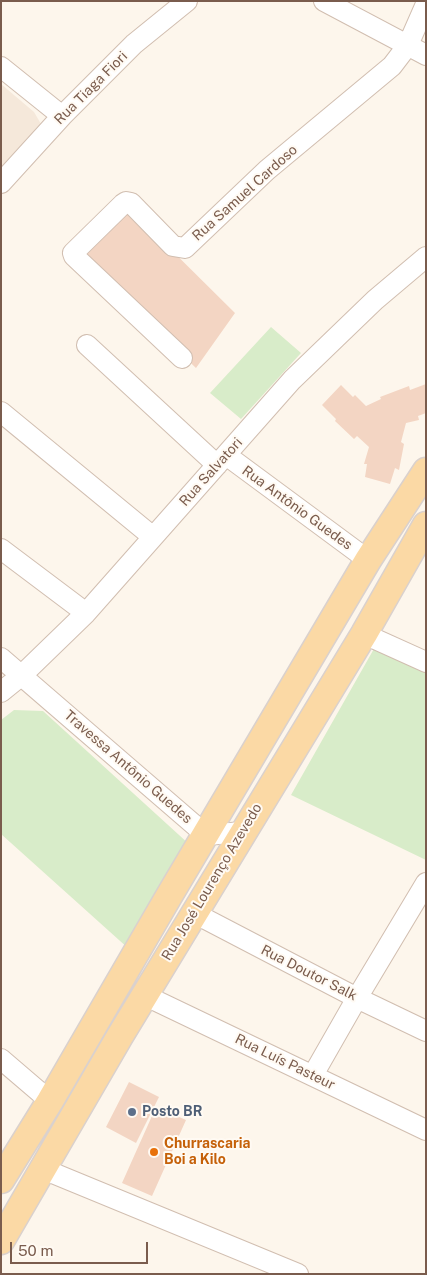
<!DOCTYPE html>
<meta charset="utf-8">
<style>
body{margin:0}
#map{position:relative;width:427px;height:1275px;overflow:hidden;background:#fdf6ec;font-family:"Public Sans",sans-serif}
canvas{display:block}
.frame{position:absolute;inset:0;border:2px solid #7a5c4d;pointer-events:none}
.scale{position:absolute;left:10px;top:1242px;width:138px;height:22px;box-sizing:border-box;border:2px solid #7a5c4d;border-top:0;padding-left:6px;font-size:15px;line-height:18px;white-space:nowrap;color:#7a5c4d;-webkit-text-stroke:4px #fffaf3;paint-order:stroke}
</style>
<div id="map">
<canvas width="427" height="1275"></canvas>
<div class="frame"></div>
<div class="scale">50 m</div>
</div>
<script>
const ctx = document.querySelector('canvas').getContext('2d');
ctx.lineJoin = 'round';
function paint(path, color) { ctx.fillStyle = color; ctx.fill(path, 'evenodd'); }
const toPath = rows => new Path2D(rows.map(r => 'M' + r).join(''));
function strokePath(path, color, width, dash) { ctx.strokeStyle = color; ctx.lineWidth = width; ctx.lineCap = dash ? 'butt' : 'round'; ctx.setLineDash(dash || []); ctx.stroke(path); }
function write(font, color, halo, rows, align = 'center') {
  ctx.font = font + ' "Public Sans",sans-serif'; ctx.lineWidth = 4; ctx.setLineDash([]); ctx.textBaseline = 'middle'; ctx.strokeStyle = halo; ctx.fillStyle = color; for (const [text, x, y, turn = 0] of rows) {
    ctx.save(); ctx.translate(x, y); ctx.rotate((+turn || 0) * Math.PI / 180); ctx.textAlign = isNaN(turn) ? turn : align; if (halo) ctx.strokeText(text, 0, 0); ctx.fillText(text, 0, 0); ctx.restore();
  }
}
const residential = toPath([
 [1,84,34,112,41,124,1,171]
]);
const green = toPath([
 [271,327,301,353,241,419,210,393],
 [375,647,426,671,426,860,291,795],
 [14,710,43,711,190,845,129,949,1,834,1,720]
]);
const building = toPath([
 [127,206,235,313,196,368,76,254],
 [426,384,426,413,418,416,419,420,406,423,401,442,404,444,399,470,395,468,390,484,365,477,367,464,364,464,369,447,357,436,354,439,335,421,336,419,322,405,341,385,353,397,355,395,366,406,381,399,380,397,409,386,410,390],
 [129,1082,159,1097,136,1143,106,1127],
 [156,1107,186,1120,152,1196,122,1183]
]);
const minor = toPath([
 [324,1,426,55],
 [1,67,62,116],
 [1,183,62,116,134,44,187,1],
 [87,345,217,465],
 [182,358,74,256,73,253,123,204,126,202,131,203,173,246,185,248,267,170,392,66,408,45,426,4],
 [1,412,153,537],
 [226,455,368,560],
 [1,549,86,613],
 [364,634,426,662],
 [1,658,206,835,243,832],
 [1,692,22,675,86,613,292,380,375,300,426,257],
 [194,913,357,998,426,1031],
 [144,995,426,1130],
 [1,1059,50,1101],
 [313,1075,357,998,426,883],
 [43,1169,298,1274]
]);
const major = toPath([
 [1,1180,50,1101,169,896,368,560,426,471],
 [1,1241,120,1036,364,634,426,525]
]);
const markers = [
 [132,1112,5,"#5c6f8a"],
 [154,1152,5,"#e8710a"]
];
const streetNames = [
 ["Rua Tiaga Fiori",91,88,-45],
 ["Rua Samuel Cardoso",245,193,-42],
 ["Rua Salvatori",211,472,-48],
 ["Rua Antônio Guedes",297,508,36],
 ["Travessa Antônio Guedes",128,767,41],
 ["Rua José Lourenço Azevedo",212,882,-59],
 ["Rua Doutor Salk",309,973,27],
 ["Rua Luís Pasteur",285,1062,26]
];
const serviceNames = [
 ["Posto BR",142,1112]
];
const foodNames = [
 ["Churrascaria",164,1144],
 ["Boi a Kilo",164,1160]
];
paint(residential, '#f5e8da');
paint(green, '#d8ecc9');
paint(building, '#f3d5c3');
strokePath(minor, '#d1beb0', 22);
strokePath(major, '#dad1cd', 29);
strokePath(minor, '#fff', 20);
strokePath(major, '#fbd9a5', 26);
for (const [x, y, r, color] of markers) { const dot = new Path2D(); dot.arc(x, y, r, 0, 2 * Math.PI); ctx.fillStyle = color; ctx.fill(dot); strokePath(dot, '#fffaf3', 2); }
write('14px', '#7a5c4d', '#fffaf3', streetNames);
write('bold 14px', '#4e5e75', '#fffaf3', serviceNames, 'left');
write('bold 14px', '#c56008', '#fffaf3', foodNames, 'left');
</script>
